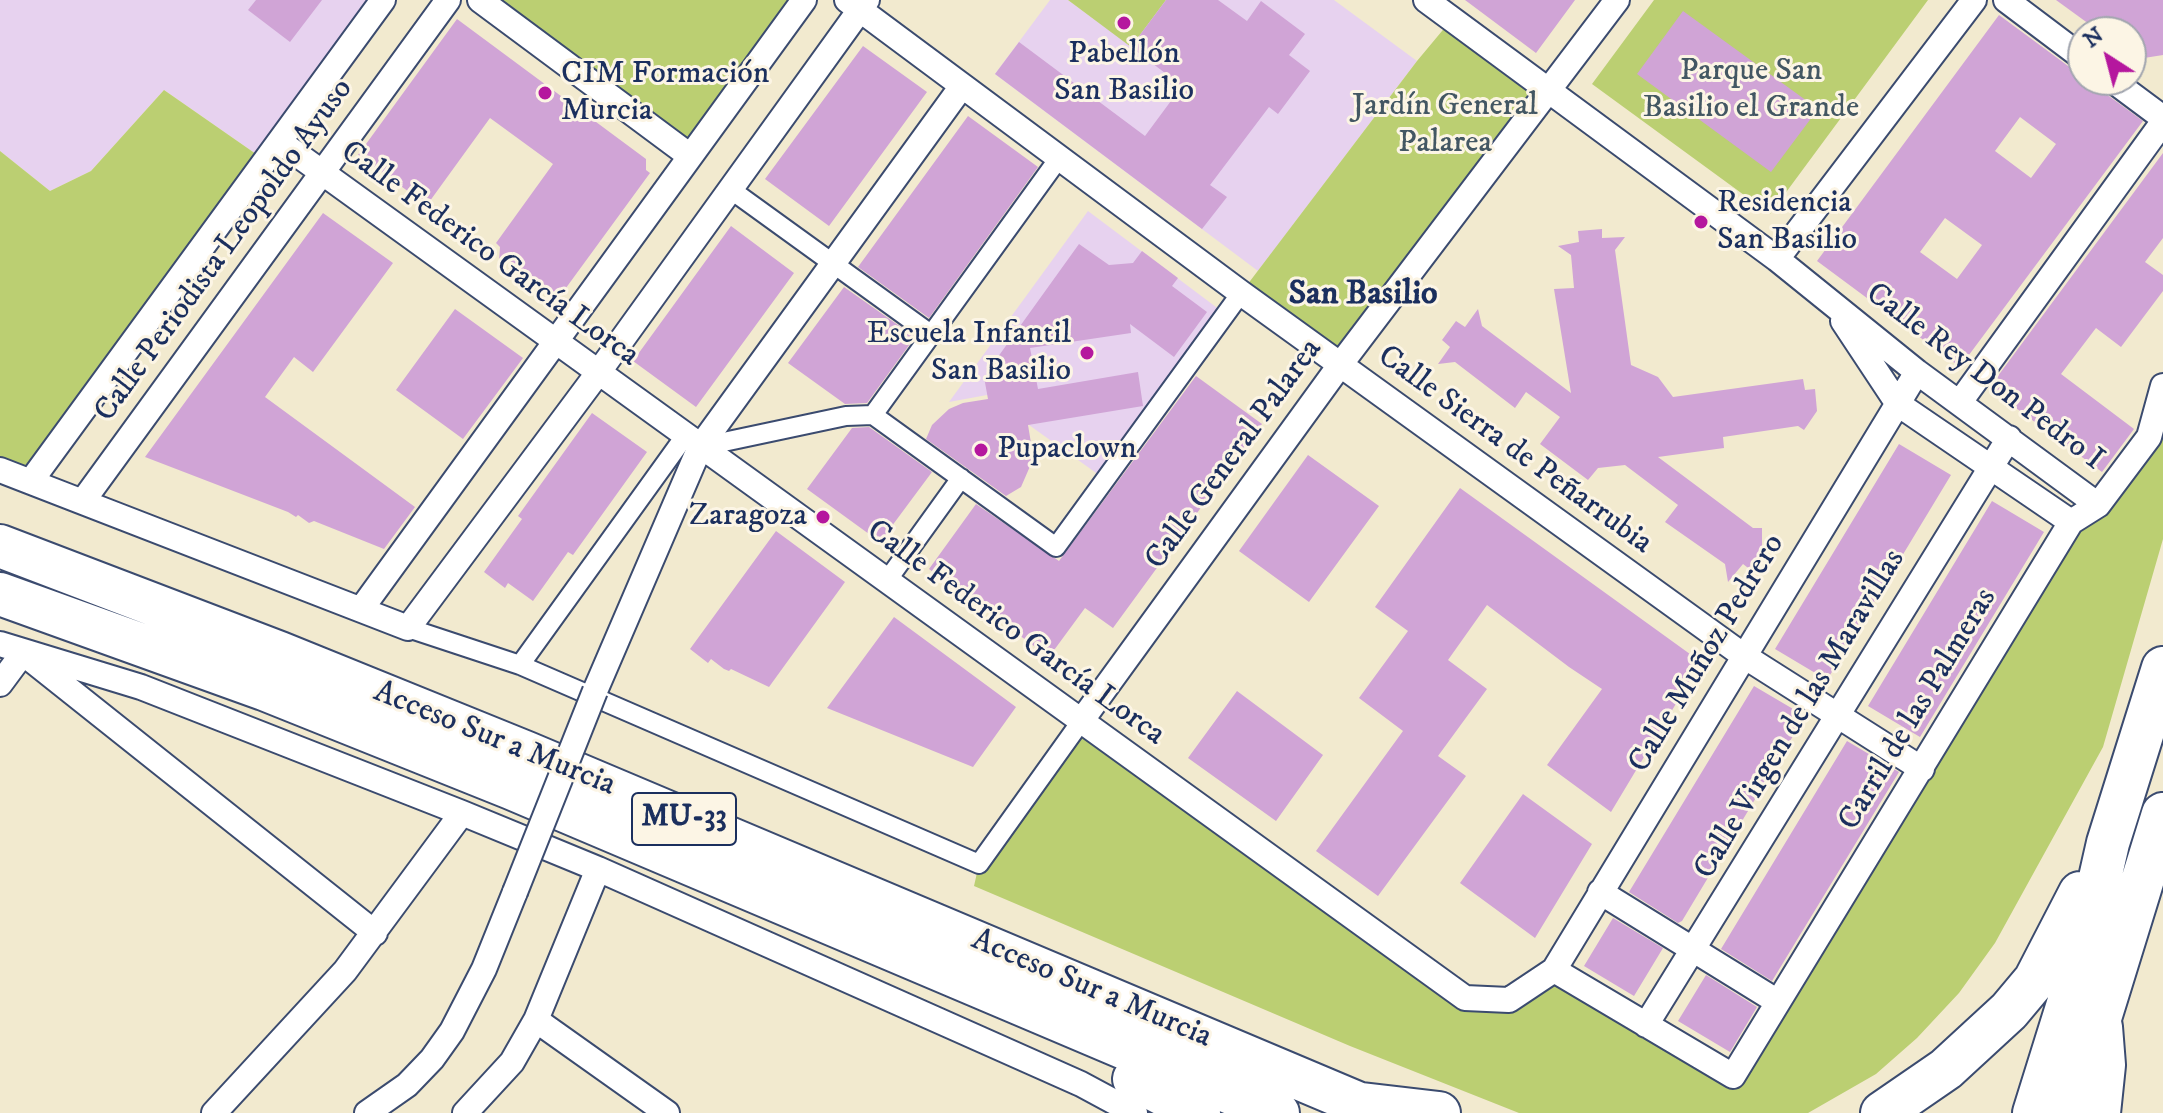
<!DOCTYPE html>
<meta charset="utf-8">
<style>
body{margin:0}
#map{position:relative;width:2163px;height:1113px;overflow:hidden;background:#f2eacf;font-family:"IM FELL DW Pica",serif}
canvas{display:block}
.north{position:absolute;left:2067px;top:16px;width:80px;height:80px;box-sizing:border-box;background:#fcf5e5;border:2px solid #a2a6af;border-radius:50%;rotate:324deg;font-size:22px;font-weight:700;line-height:32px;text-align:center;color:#1b2f5e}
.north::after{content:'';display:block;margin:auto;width:28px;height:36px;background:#b5179e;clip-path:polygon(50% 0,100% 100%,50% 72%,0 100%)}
</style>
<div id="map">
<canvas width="2163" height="1113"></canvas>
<div class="north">N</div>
</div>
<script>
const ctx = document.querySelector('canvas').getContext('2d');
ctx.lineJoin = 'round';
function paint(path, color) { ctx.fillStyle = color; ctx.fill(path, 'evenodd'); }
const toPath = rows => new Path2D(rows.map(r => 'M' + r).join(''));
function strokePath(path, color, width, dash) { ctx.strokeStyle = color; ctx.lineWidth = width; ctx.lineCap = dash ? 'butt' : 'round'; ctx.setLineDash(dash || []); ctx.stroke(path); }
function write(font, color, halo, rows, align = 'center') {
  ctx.font = font + ' "IM FELL DW Pica",serif'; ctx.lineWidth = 6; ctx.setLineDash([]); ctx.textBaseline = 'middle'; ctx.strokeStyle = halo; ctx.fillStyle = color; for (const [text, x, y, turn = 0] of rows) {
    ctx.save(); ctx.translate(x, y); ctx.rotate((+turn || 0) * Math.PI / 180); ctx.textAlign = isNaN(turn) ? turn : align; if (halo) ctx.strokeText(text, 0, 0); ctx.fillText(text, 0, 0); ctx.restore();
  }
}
const built = toPath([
 [0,0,383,0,266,161,164,90,91,171,50,191,0,151],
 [1050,0,1068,0,1131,46,1166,0,1334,0,1417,61,1258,271,995,74],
 [1088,211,1220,310,1099,475,987,395,949,402]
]);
const green = toPath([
 [480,0,804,0,690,156],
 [1068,0,1166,0,1131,47],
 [1654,0,1928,0,1770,214,1592,84],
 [1452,19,1550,91,1340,365,1241,293,1417,61],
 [164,90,266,161,31,481,0,470,0,151,50,191,91,171],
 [2163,386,2163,539,2103,747,1995,943,1959,993,1917,1038,1876,1074,1808,1113,1519,1113,1350,1046,974,886,979,864,1082,720,1465,998,1509,1000,1554,970,1733,1076,2071,522,2149,437]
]);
const building = toPath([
 [256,0,322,0,290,42,248,10],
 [1166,0,1218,0,1247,21,1261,1,1305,34,1289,55,1310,71,1278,114,1269,107,1210,185,1227,197,1202,229,995,74,1019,42,1145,136,1182,86,1131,47],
 [1465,0,1575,0,1536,53],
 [2056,0,2163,0,2163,55,2144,58,2131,55,2131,32,2100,32],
 [1683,11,1818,109,1771,172,1637,74],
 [1999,15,2083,77,2083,80,2087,80,2143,121,1960,367,1817,261],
 [2020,117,2056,144,2031,178,1995,151],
 [1945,218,1982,245,1957,279,1920,252],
 [457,19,646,159,646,170,650,173,563,292,560,289,545,295,544,285,509,260,499,261,500,247,496,243,553,164,490,118,427,205,358,155],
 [863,46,927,92,829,226,765,179],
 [968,116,1038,167,929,318,858,267],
 [2163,153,2163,238,2145,262,2163,275,2163,291,2121,347,2096,328,2061,374,2134,429,2102,472,1989,388],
 [323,213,393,263,313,372,294,357,265,397,415,507,384,549,314,521,309,523,298,515,296,517,288,512,145,457],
 [731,226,794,273,696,407,633,361],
 [1602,229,1602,238,1625,237,1615,250,1631,365,1658,377,1673,397,1803,379,1805,390,1815,389,1817,411,1804,430,1798,426,1723,437,1724,448,1658,457,1753,528,1762,528,1762,557,1752,571,1743,564,1728,582,1725,564,1665,522,1678,505,1625,465,1598,468,1588,480,1540,444,1560,417,1526,392,1515,408,1455,362,1438,364,1450,347,1442,340,1456,321,1465,327,1478,309,1482,326,1571,393,1554,289,1574,288,1571,255,1558,246,1579,242,1578,231],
 [1079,244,1109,265,1133,263,1142,251,1178,278,1172,286,1207,312,1174,357,1130,324,1131,333,1030,348,1038,389,1138,372,1143,406,1028,425,1033,455,1031,464,1021,487,1006,496,926,439,932,425,949,409,963,403,988,399,984,377,997,374,995,361],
 [844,287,915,337,867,403,845,404,788,363],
 [455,309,523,358,463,439,396,390],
 [1196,376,1262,424,1113,628,1085,608,1049,657,929,569,976,504,1059,561],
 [592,413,647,452,573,555,568,552,533,601,508,583,505,588,484,572,522,519,518,516],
 [869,427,932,472,880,542,807,489,852,428],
 [1899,444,1951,475,1827,680,1775,649],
 [1308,455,1379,506,1309,602,1239,551],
 [1460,488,1701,662,1611,812,1547,765,1602,689,1569,667,1487,605,1448,660,1487,689,1438,756,1466,776,1378,896,1316,851,1403,731,1359,698,1408,631,1375,607],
 [1992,501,2044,532,1920,737,1868,706],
 [776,531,845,582,769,687,731,669,729,671,724,669,711,659,708,663,690,649],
 [894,617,1016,707,973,767,827,708],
 [1754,686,1805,716,1682,921,1678,923,1629,892],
 [1237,691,1323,755,1276,821,1188,758],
 [1847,741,1899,772,1772,981,1721,949],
 [1523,794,1592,844,1535,938,1460,883],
 [1613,918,1663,948,1634,996,1584,966],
 [1706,975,1757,1007,1730,1052,1678,1021]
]);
const pedestrian = toPath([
 [1059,158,873,415,1056,547,1241,293],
 [730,189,932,335],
 [700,447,846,416,873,415],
 [886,582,961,478],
 [408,628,520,665,979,864,1082,720],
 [520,665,685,436]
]);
const minor = toPath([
 [480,0,690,156],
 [847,0,1241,293,1744,656,1922,769],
 [1426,0,1777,259,1917,372,2098,505],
 [2006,0,2083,58],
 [2112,80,2163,118],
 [280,142,1465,998,1509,1000,1554,970,1917,372],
 [1777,259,1974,0],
 [1843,321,1898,404,2071,522],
 [1960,402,2163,122],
 [0,470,408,628,598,373,867,0],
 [31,481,383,0],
 [83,501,448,0],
 [362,608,804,0],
 [0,644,141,687,462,813,598,869,1081,1084,1135,1113],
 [0,684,23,653,375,933],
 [595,691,700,447,962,86],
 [1082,720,1340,365,1617,0],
 [1600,892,1778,1002],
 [1554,970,1733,1076,2071,522,2098,505,2149,437,2163,386],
 [536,1020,667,1113],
 [1646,1025,2009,438],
 [214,1113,345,971,462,813],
 [367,1113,407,1085,432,1059,452,1031,484,969,515,892],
 [465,1113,512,1062,536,1020,598,869]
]);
const motorway = toPath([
 [0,546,280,653,527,753,1381,1113],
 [0,594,264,689,511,788,1278,1113],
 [1134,1079,1199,1113],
 [1362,1104,1439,1113],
 [2060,1108,2100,1018,2163,814],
 [1882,1113,1946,1069,2009,1011,2035,980,2080,893],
 [2034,1113,2081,962,2108,843,2163,668],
 [2099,1113,2104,1065,2101,1027]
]);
const minorBridge = toPath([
 [515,892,595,691]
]);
const markers = [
 [1124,23,8,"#b5179e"],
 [545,93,8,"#b5179e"],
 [1701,222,8,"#b5179e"],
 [1087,353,8,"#b5179e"],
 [981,450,8,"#b5179e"],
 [823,517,8,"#b5179e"]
];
const shields = [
 [684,819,104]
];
const shieldNames = [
 ["MU-33",684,819]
];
const poiNames = [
 ["Pabellón",1124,55,"center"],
 ["San Basilio",1124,92,"center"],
 ["CIM Formación",561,75],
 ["Murcia",561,112],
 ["Residencia",1717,204],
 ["San Basilio",1717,241],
 ["Escuela Infantil",1071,335,"right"],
 ["San Basilio",1071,372,"right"],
 ["Pupaclown",997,450],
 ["Zaragoza",807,517,"right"]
];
const parkNames = [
 ["Parque San",1751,72],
 ["Basilio el Grande",1751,109],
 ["Jardín General",1445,107],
 ["Palarea",1445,144]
];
const streetNames = [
 ["Calle Periodista Leopoldo Ayuso",225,251,-54],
 ["Calle Federico García Lorca",489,255,36],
 ["Calle Rey Don Pedro I",1984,378,37],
 ["Calle Sierra de Peñarrubia",1514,451,36],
 ["Calle General Palarea",1235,455,-54],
 ["Calle Federico García Lorca",1015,634,36],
 ["Calle Muñoz Pedrero",1708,654,-59],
 ["Carril de las Palmeras",1919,710,-59],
 ["Calle Virgen de las Maravillas",1801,715,-59],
 ["Acceso Sur a Murcia",494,740,22],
 ["Acceso Sur a Murcia",1091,990,23]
];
const neighbourhoodNames = [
 ["San Basilio",1363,296]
];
paint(built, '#e7d2ef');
paint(green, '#bbcf72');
paint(building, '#d0a4d6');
strokePath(pedestrian, '#3b4b6f', 22);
strokePath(minor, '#3b4b6f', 28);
strokePath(motorway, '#3b4b6f', 46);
strokePath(pedestrian, '#fff', 18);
strokePath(minor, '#fff', 24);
strokePath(motorway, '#fff', 42);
strokePath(minorBridge, '#3b4b6f', 28, []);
strokePath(minorBridge, '#fff', 24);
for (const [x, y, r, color] of markers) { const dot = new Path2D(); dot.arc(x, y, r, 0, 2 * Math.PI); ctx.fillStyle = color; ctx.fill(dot); strokePath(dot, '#fcf5e5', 3); }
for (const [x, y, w] of shields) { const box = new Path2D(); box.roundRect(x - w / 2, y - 26, w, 52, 6); ctx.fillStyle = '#fcf5e5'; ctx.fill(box); strokePath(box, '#1b2f5e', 2); }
write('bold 30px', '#1b2f5e', null, shieldNames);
write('32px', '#1b2f5e', '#fcf5e5', poiNames, 'left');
write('32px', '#435763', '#fcf5e5', parkNames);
write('32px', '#1b2f5e', '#fcf5e5', streetNames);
write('bold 34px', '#1b2f5e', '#fcf5e5', neighbourhoodNames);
</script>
